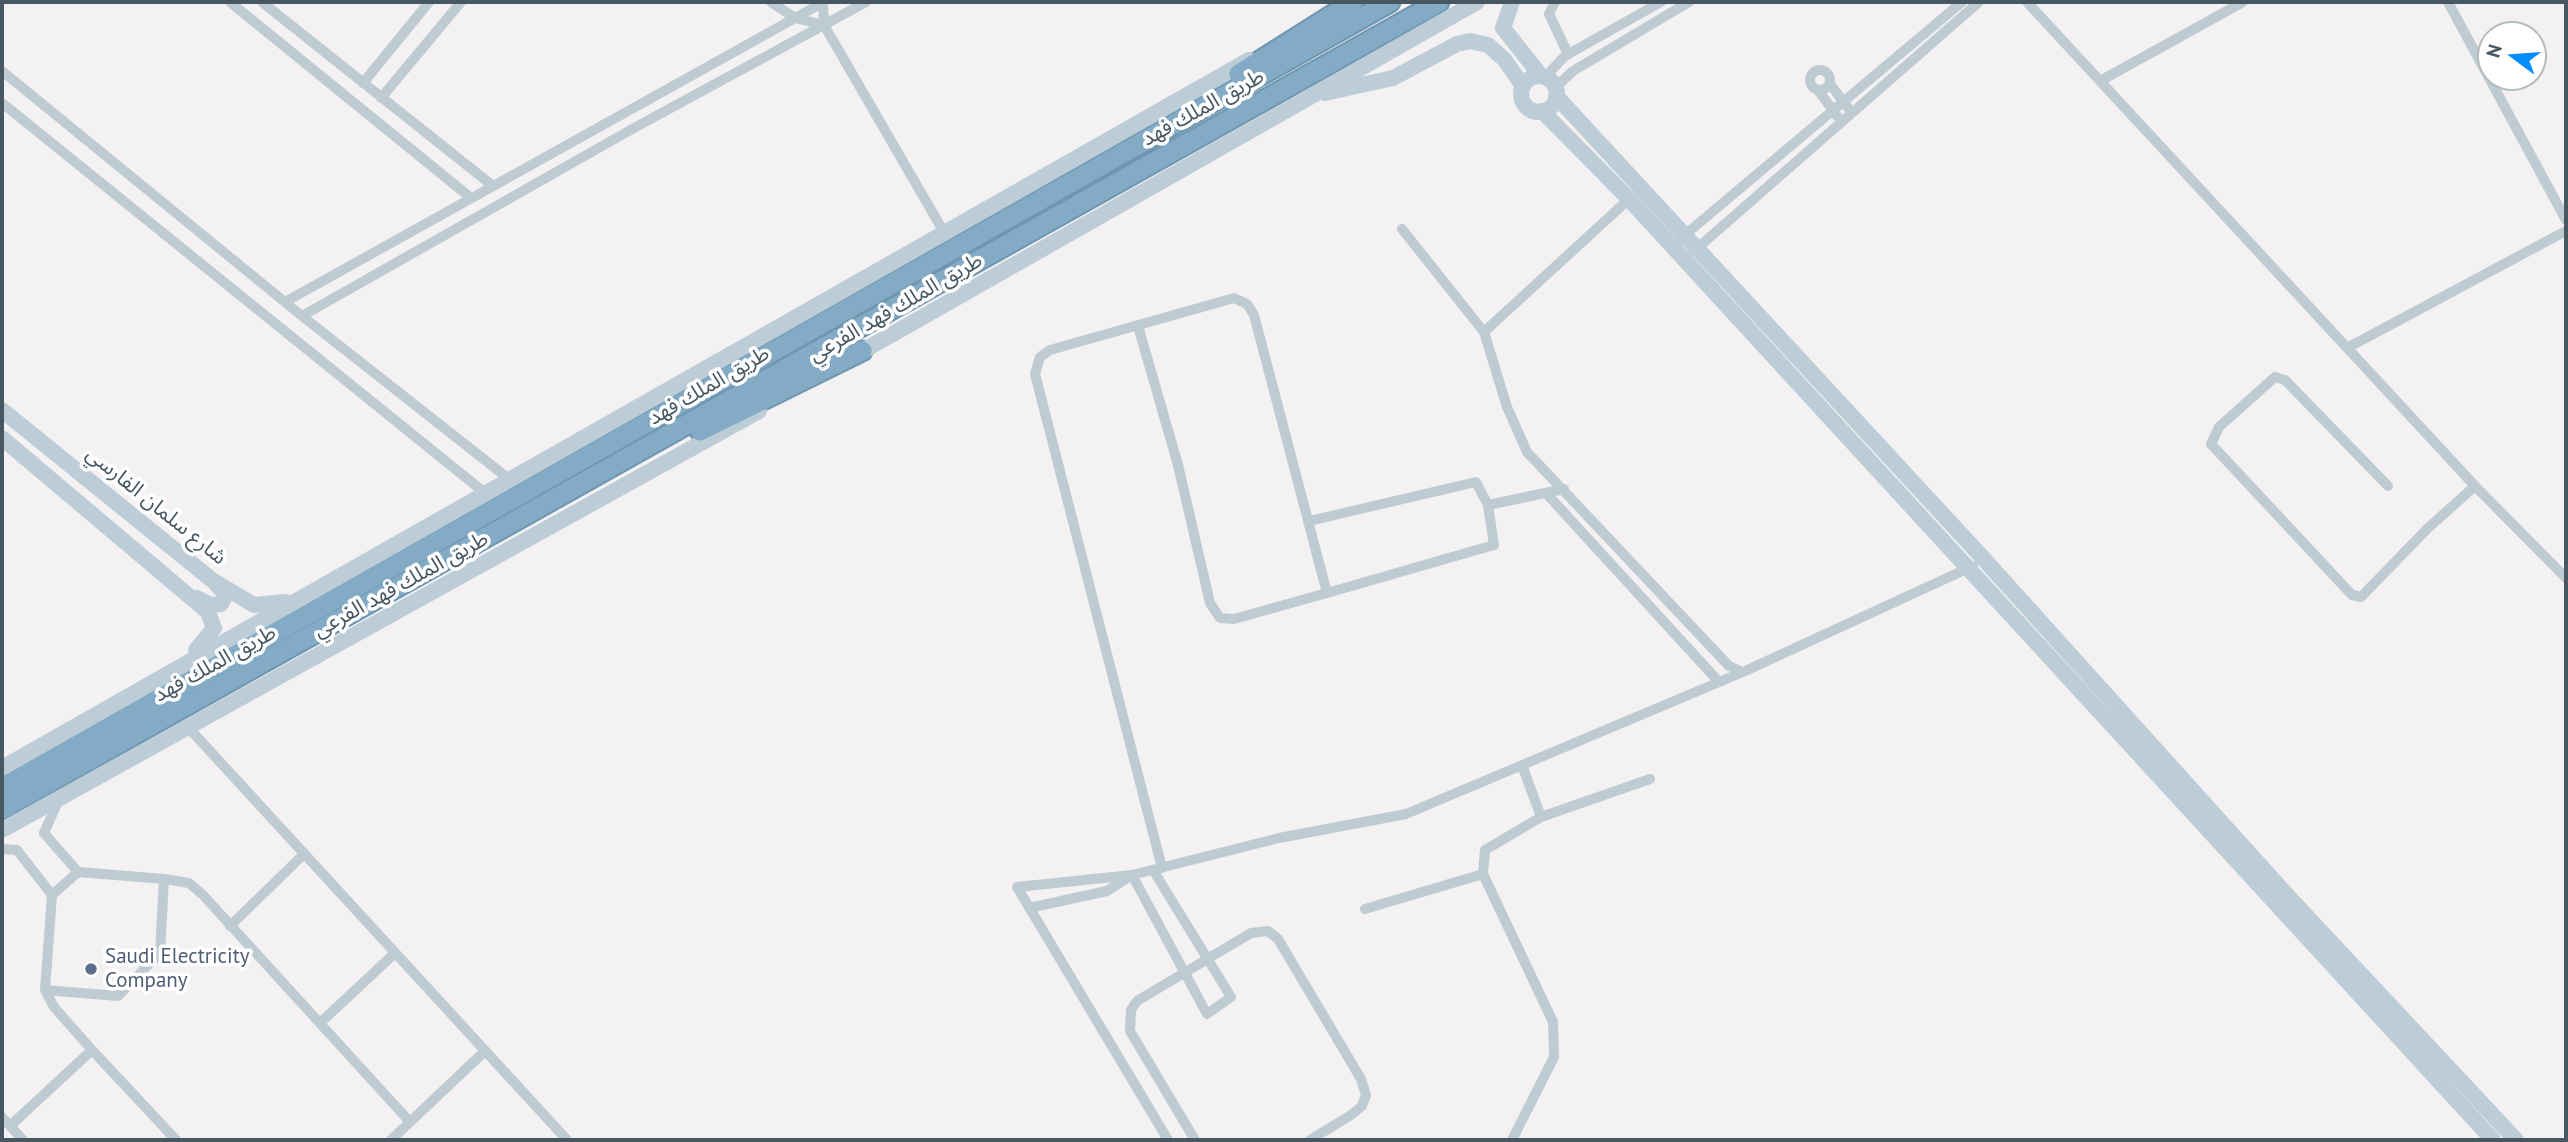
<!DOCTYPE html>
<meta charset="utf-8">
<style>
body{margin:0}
#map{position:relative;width:2568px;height:1142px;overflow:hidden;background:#f4f1f2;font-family:"PT Sans",sans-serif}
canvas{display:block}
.frame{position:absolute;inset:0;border:4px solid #475862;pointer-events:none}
.north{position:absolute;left:2477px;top:21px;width:70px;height:70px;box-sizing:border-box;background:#fff;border:2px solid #b5bcc0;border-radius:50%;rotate:286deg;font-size:19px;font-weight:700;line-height:28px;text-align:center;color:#475862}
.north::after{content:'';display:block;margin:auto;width:24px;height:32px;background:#038cfc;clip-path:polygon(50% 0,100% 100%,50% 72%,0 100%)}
</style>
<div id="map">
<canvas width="2568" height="1142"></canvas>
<div class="frame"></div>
<div class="north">N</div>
</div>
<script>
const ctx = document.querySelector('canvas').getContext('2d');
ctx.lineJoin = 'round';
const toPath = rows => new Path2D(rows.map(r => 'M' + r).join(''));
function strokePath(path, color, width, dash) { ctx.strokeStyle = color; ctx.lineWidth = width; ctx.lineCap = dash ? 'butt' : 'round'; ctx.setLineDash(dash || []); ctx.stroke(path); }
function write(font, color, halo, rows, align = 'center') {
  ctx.font = font + ' "PT Sans","Noto Sans Arabic",sans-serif'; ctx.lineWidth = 7; ctx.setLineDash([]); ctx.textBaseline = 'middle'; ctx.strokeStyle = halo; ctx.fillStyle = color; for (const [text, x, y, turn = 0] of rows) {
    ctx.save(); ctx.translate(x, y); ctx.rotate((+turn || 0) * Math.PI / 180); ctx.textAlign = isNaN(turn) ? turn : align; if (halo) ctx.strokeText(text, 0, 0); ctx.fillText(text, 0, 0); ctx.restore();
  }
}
const street = toPath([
 [230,2,471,198],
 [262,2,493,186],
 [771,2,795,18,824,25],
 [823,2,824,25,945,234],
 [1555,2,1549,14,1568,54],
 [2027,2,2475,486,2566,578],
 [2448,2,2566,220],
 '1810 80a10 10 0 1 1 20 0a10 10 0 1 1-20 0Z',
 [2,71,302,316,509,479],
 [1545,77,1565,56,1661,2],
 [2100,81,2243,2],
 [363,83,429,2],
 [1830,84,1848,108],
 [1555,88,1573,71,1689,2],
 [1818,90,1837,116],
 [381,98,461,2],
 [2,103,485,493],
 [1629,199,1484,332,1507,407,1527,452,1729,666,1743,672,1973,566],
 [1402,229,1484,332],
 [1680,239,1962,2],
 [1694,251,1979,2],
 [285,302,824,2],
 [302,316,634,128,866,2],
 [1138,326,1178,465,1210,603,1220,618,1234,619,1327,593],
 [2347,348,2566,231],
 [2388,486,2285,380,2275,377,2219,427,2211,444,2352,595,2361,597,2428,528,2475,486],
 [1546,493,1719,682],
 [1309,521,1476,482,1488,505],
 [187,726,567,1140],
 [1522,765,1541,817],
 [2,849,17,850,52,895,45,990,118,996,160,953,164,879,78,872,44,833,59,799],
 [1162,868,1035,374,1040,357,1050,350,1234,298,1247,304,1254,315,1327,593,1494,545,1488,505,1564,489],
 [164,879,189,883,203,895,410,1122],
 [52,895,78,872],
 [1029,908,1107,891,1132,875,1207,1014,1231,997,1153,870],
 [1365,909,1483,874],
 [230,926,303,855],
 [320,1023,394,954],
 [92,1050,176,1140],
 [2,1117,23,1140],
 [10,1126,92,1050,54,1007,45,990],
 [391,1140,485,1051],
 [1168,1140,1017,887,1132,875,1279,838,1406,814,1743,672],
 [1195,1140,1130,1031,1131,1010,1137,1001,1251,933,1268,931,1278,939,1361,1079,1366,1095,1362,1106,1351,1115,1310,1140],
 [1512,1140,1554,1057,1553,1022,1483,874,1485,850,1541,817,1650,779]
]);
const secondary = toPath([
 [1512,2,1503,28,1541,76],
 '1521 94a18 18 0 1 1 36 0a18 18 0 1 1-36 0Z',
 [1325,93,1393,78,1457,44,1470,41,1488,45,1504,59,1523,86],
 [1556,96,1982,557,2286,894,2516,1140],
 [1542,111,1629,199,2493,1140],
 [854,356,1477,2],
 [2,410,212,580,254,605,285,602],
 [2,438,208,612,214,628,196,650],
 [197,598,210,605,221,604,226,594,216,584],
 [2,768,1249,60],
 [2,830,759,411]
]);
const highway = toPath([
 [1239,74,1353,2],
 [700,431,862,351],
 [2,788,1390,2],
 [2,809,1439,2]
]);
const markers = [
 [91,969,7,"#5c6f8a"]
];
const streetNames = [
 ["طريق الملك فهد",1203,108,-29],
 ["طريق الملك فهد الفرعي",896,308,-30],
 ["طريق الملك فهد",709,386,-30],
 ["شارع سلمان الفارسي",156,506,39],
 ["طريق الملك فهد الفرعي",401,585,-29],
 ["طريق الملك فهد",215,664,-29]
];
const serviceNames = [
 ["Saudi Electricity",105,957],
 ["Company",105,981]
];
strokePath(highway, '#6f96b1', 23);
strokePath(street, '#becbd3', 10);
strokePath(secondary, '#bdcdd7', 16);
strokePath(highway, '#84abc5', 19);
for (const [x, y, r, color] of markers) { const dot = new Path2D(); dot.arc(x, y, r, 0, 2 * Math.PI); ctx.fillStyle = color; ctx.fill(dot); strokePath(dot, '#fff', 2.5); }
write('21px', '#475862', '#fff', streetNames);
write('21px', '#4e5e75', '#fff', serviceNames, 'left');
</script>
